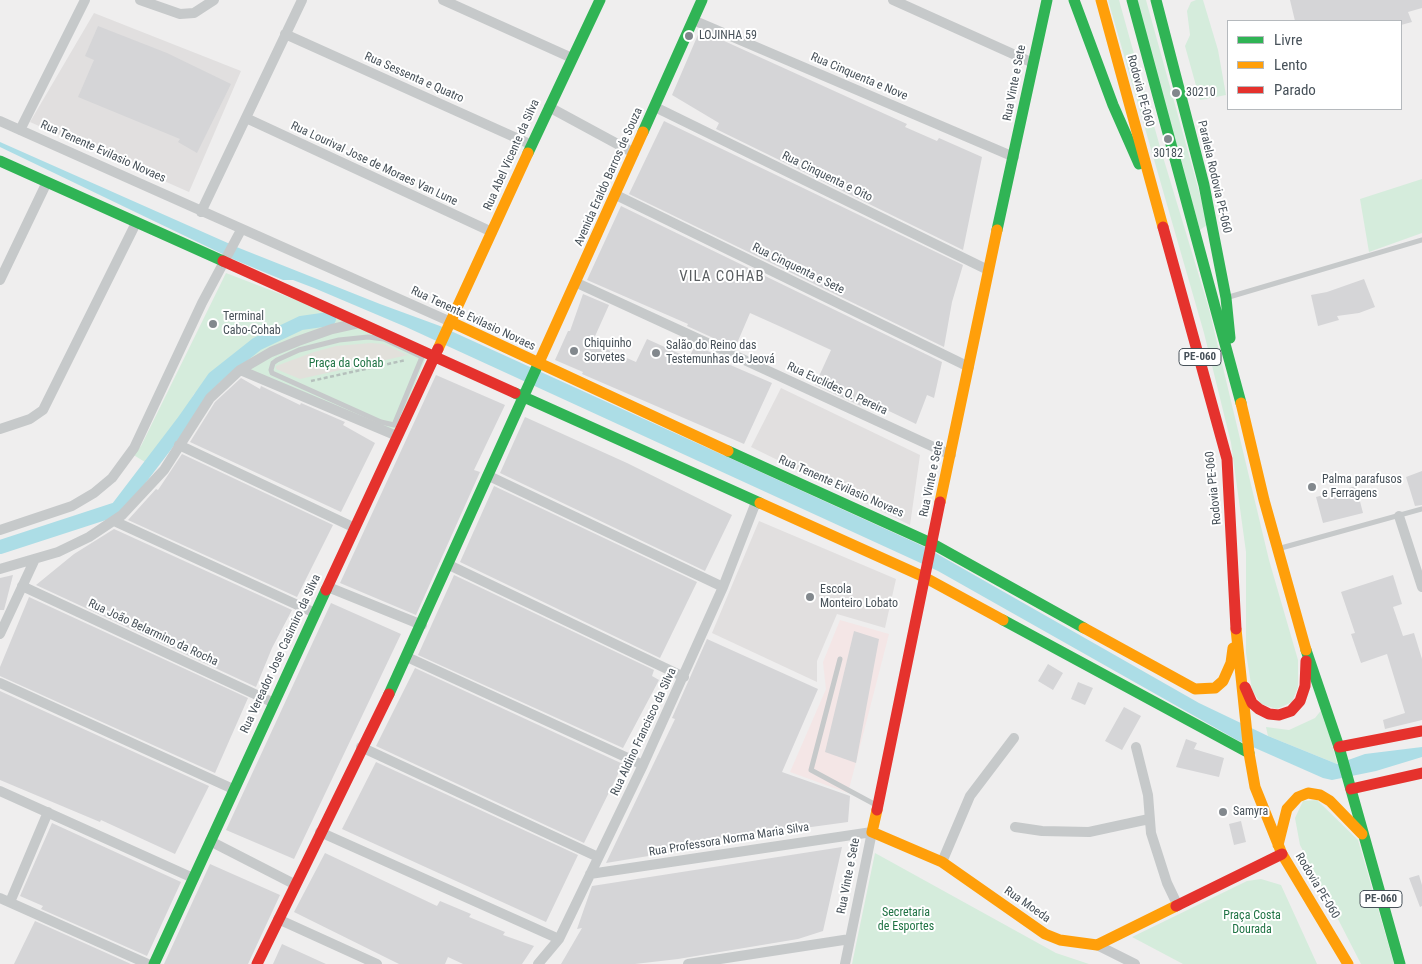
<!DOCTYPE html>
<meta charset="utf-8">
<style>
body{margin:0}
#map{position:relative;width:1422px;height:964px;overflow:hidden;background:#efeeee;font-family:"Roboto Condensed",sans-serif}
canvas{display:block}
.legend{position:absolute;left:1227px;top:20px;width:175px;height:90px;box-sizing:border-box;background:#fff;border:1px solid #b5b9bd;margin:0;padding:6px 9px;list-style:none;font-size:15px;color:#475159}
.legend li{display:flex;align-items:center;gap:10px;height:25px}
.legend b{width:25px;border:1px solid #b5b9bd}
</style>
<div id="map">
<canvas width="1422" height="964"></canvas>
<ul class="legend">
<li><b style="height:6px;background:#30b455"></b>Livre</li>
<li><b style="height:6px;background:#ff9f0a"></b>Lento</li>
<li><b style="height:6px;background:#e5322d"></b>Parado</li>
</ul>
</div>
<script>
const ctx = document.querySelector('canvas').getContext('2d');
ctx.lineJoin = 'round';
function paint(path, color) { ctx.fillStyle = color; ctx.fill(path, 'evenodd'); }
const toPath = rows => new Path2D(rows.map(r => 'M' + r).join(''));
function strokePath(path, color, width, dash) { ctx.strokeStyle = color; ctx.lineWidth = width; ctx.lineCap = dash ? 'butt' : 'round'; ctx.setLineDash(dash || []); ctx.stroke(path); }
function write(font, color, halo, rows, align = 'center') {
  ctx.font = font + ' "Roboto Condensed",sans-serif'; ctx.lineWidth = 4; ctx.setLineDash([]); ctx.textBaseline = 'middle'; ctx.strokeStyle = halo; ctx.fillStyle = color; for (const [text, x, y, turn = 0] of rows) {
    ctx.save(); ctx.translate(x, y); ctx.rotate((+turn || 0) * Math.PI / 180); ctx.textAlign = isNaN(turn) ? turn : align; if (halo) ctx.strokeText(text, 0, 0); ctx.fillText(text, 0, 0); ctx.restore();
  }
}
const education = toPath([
 [94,13,241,71,189,192,30,122],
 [781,388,920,455,910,525,751,447],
 [759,521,896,579,885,628,837,614,817,661,817,682,712,633]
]);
const medical = toPath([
 [840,620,889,634,848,793,790,772,826,689,823,662]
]);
const green = toPath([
 [1108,0,1119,0,1160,147,1209,309,1269,560,1298,660,1298,687,1292,702,1277,709,1261,704,1252,690,1246,653,1246,552,1231,443,1204,333],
 [1134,0,1146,0,1208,224,1200,230],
 [1196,0,1203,0,1218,50,1226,95,1200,100,1185,46,1190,35,1187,11,1191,2],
 [1422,179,1422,233,1369,252,1360,199],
 [226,273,348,320,427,355,395,434,240,365,194,394,153,467,132,454,141,446],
 [1323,708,1337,764,1268,736,1266,727,1289,730,1315,718],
 [1317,800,1358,840,1394,964,1361,964,1300,845,1295,818,1303,801],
 [875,853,1056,953,1089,964,852,964],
 [1261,879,1281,885,1317,964,1183,964,1132,937,1247,881]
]);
const sand = toPath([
 [371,343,383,344,408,355,300,379,276,369,276,366,314,352,336,346]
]);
const water = toPath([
 [0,142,239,248,380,304,440,326,925,547,1199,703,1268,736,1337,764,1365,754,1422,747,1422,757,1376,771,1332,780,1323,778,1237,740,938,571,406,327,314,288,293,280,283,280,235,260,0,147]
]);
const canal = toPath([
 [0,547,117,509,184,421,214,378,257,344,301,323,329,319]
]);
const building = toPath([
 [1290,0,1422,0,1422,8,1408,12,1412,22,1401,25,1401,21,1295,21],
 [98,26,167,53,231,84,197,153,178,142,180,139,78,97,94,60,85,56],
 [700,30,907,124,905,127,937,141,939,138,982,157,963,250,716,129,719,123,672,95],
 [664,121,963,265,952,302,944,347,629,194],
 [621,206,942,362,934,398,927,395,916,424,866,400,863,407,815,385,831,350,779,326,750,313,735,348,687,326,688,324,587,280],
 [1364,279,1375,307,1359,313,1337,316,1339,320,1318,326,1311,295,1327,292],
 [583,294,609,305,592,343,636,362,647,339,689,358,695,345,729,361,728,364,772,383,744,444,582,374,583,372,555,360,568,331,570,331],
 [436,375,505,405,474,470,480,472,416,615,340,583],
 [241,378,260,389,261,386,300,405,301,403,345,422,343,425,375,443,341,512,190,442,215,402],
 [525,417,627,463,732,515,705,571,500,473],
 [182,454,333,525,297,597,128,520,156,489,158,490],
 [1422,471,1422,505,1415,506,1406,477],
 [494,486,697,582,660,658,460,562],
 [1356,486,1363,513,1323,523,1316,497],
 [114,529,292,610,272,648,256,687,36,585,74,554],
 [13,575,4,610,0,610,0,578],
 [454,575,654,670,652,676,659,680,623,748,418,655],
 [1393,575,1402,604,1393,607,1403,636,1414,633,1422,659,1422,720,1385,729,1383,720,1405,713,1387,654,1361,663,1351,634,1355,633,1341,592],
 [29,597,248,698,215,773,0,676,0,667],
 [331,603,401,634,294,859,226,830],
 [854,631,879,639,856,763,825,752],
 [707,639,818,689,782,772,850,796,848,822,694,843,691,849,606,863,675,719,672,718],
 [1048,664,1063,673,1053,690,1038,681],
 [415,668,623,764,584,843,376,746],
 [1078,682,1093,688,1085,705,1071,699],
 [0,691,209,786,175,854,101,820,100,822,0,780],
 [1124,707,1141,716,1122,750,1105,741],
 [1186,739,1197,743,1194,749,1224,758,1219,777,1176,767],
 [376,762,578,855,546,922,342,829],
 [1241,821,1246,842,1234,845,1229,824],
 [52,823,181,882,147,956,41,909,43,906,20,896],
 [842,847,823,931,798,939,678,959,635,964,561,964,582,928,577,929,592,886],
 [325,853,437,906,440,901,471,914,469,917,505,932,503,935,534,946,522,964,463,964,448,957,445,964,399,964,294,912],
 [210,864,280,895,248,964,164,964],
 [1419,875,1422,885,1422,906,1420,907,1409,878],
 [35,921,131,964,14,964],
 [282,944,326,964,273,964]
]);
const path = toPath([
 [311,381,406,360]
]);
const lane = toPath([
 [1229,297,1422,240],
 [368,337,384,339,422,357,394,425,381,422,272,373,271,370,273,363,277,360,299,350,339,340,368,337],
 [1281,548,1422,509],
 [840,659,811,770,876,805]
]);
const street = toPath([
 [140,0,180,14,194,13,214,0],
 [443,0,572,58],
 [893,0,1033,63],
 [693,20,1014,157],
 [285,34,532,145],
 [549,107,634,153],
 [655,107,988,270],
 [246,118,492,232],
 [0,121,451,322],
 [20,130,85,0],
 [616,195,969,367],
 [201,212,302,0],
 [0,280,47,182],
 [577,283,951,455],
 [240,370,397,436],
 [0,429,30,419,43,410,136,223],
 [179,445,355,528],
 [489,476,723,587],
 [1399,516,1422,587],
 [114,521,315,613],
 [0,530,72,506,94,493,112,478,134,448,202,303,241,230],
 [449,565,684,677],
 [0,569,58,552,89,537,122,515,164,470,210,398,240,370,271,352,298,341,332,329,359,323],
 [22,586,274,703],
 [328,587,422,625],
 [0,634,35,559],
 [407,657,643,765],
 [0,683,233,789],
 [361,747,598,857],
 [1136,747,1148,795,1151,833,1167,883,1178,906],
 [0,791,193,878],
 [1015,827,1042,831,1089,832,1149,819],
 [320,832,559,939],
 [210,841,294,884],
 [942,862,970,796,1014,738],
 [590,874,872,832,845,964],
 [0,898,148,964],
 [10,902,48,812],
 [278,919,377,964],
 [1097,945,1135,964],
 [538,964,559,939,643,765,723,587,756,502],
 [688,964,850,939]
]);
const fast = toPath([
 [1074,0,1113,105,1139,164],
 [1132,0,1241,403],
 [1156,0,1204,185,1226,298,1230,338],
 [643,132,702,0],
 [528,153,600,0],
 [0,161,223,261],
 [997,230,1047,0],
 [515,393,760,503],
 [728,451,933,544,1084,628],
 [1003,620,1249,753],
 [1306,650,1339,747,1400,964],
 [389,694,540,360],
 [154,964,326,590]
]);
const slow = toPath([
 [1101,0,1163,227],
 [451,322,728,451],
 [438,349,528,153],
 [540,360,643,132],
 [1241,403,1264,500,1306,650],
 [940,502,997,230],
 [760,503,924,577,1003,620],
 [1084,628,1195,689,1215,688,1223,681,1231,663,1233,648],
 [1236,629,1249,753,1255,787,1282,854,1348,964],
 [877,810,872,832,942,862,1045,934,1060,940,1097,945,1176,906],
 [1278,845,1287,809,1298,797,1308,793,1320,795,1330,801,1362,834]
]);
const jam = toPath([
 [1163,227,1227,459,1236,629],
 [223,261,515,393],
 [326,590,438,349],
 [1245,687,1252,703,1259,709,1269,714,1279,715,1291,711,1300,701,1305,686,1306,661],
 [1339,747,1422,731],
 [1351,789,1422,773],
 [877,810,940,502],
 [1176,906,1282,854],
 [257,964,389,694]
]);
const markers = [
 [689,36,5,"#82888d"],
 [1176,93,5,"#82888d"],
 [1168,139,5,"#82888d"],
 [213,324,5,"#82888d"],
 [574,351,5,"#82888d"],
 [656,353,5,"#82888d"],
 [1312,487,5,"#82888d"],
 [810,597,5,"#82888d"],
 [1223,812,5,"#82888d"]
];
const shields = [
 [1200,357,42],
 [1381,899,42]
];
const shieldNames = [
 ["PE-060",1200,357],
 ["PE-060",1381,899]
];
const poiNames = [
 ["LOJINHA 59",699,36],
 ["30210",1186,93],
 ["30182",1168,154,"center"],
 ["Terminal",223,317],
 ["Cabo-Cohab",223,331],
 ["Chiquinho",584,344],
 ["Sorvetes",584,358],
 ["Salão do Reino das",666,346],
 ["Testemunhas de Jeová",666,360],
 ["Palma parafusos",1322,480],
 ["e Ferragens",1322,494],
 ["Escola",820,590],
 ["Monteiro Lobato",820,604],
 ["Samyra",1233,812]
];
const streetNames = [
 ["Rua Cinquenta e Nove",859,77,23],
 ["Rua Sessenta e Quatro",414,78,24],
 ["Rua Vinte e Sete",1015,83,-79],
 ["Rodovia PE-060",1140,91,75],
 ["Rua Tenente Evilasio Novaes",103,152,24],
 ["Rua Abel Vicente da Silva",512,155,-66],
 ["Rua Lourival Jose de Moraes Van Lune",374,164,25],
 ["Avenida Eraldo Barros de Souza",609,177,-66],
 ["Rua Cinquenta e Oito",827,177,26],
 ["Paralela Rodovia PE-060",1214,177,77],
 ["Rua Cinquenta e Sete",798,269,26],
 ["Rua Tenente Evilasio Novaes",473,319,25],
 ["Rua Euclides O. Pereira",837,389,25],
 ["Rua Vinte e Sete",932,479,-78],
 ["Rua Tenente Evilasio Novaes",841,487,24],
 ["Rodovia PE-060",1214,488,-96],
 ["Rua João Belarmino da Rocha",153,633,25],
 ["Rua Vereador Jose Casimiro da Silva",281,654,-65],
 ["Rua Aldino Francisco da Silva",644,732,-65],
 ["Rua Professora Norma Maria Silva",729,840,-9],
 ["Rua Vinte e Sete",849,876,-79],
 ["Rodovia PE-060",1317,886,59],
 ["Rua Moeda",1027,905,35]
];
const parkNames = [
 ["Praça da Cohab",346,364],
 ["Secretaria",906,913],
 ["de Esportes",906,927],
 ["Praça Costa",1252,916],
 ["Dourada",1252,930]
];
const quarterNames = [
 ["VILA COHAB",722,277]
];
paint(education, '#e1dfdf');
paint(medical, '#f4e6e6');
paint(green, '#d5ecdc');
paint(sand, '#e2e0db');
paint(water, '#acdde6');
strokePath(canal, '#acdde6', 14);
paint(building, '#d5d5d7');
strokePath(path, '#b5c0bc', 2.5, [4, 2.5]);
strokePath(lane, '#c6c9ca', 5);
strokePath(street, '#c6c9ca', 10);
strokePath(fast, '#30b455', 11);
strokePath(slow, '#ff9f0a', 11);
strokePath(jam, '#e5322d', 11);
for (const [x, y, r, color] of markers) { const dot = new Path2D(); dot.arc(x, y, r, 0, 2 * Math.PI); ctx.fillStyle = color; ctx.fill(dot); strokePath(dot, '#fff', 2); }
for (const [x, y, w] of shields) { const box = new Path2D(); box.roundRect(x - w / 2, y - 8.5, w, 17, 4); ctx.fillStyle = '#fff'; ctx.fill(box); strokePath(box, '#475159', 1); }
write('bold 11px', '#475159', null, shieldNames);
write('12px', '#475159', '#fff', poiNames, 'left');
write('12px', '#475159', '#fff', streetNames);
write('12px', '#1f7344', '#fff', parkNames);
ctx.letterSpacing = '1px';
write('15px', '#5a5e61', '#fff', quarterNames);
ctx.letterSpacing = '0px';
</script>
